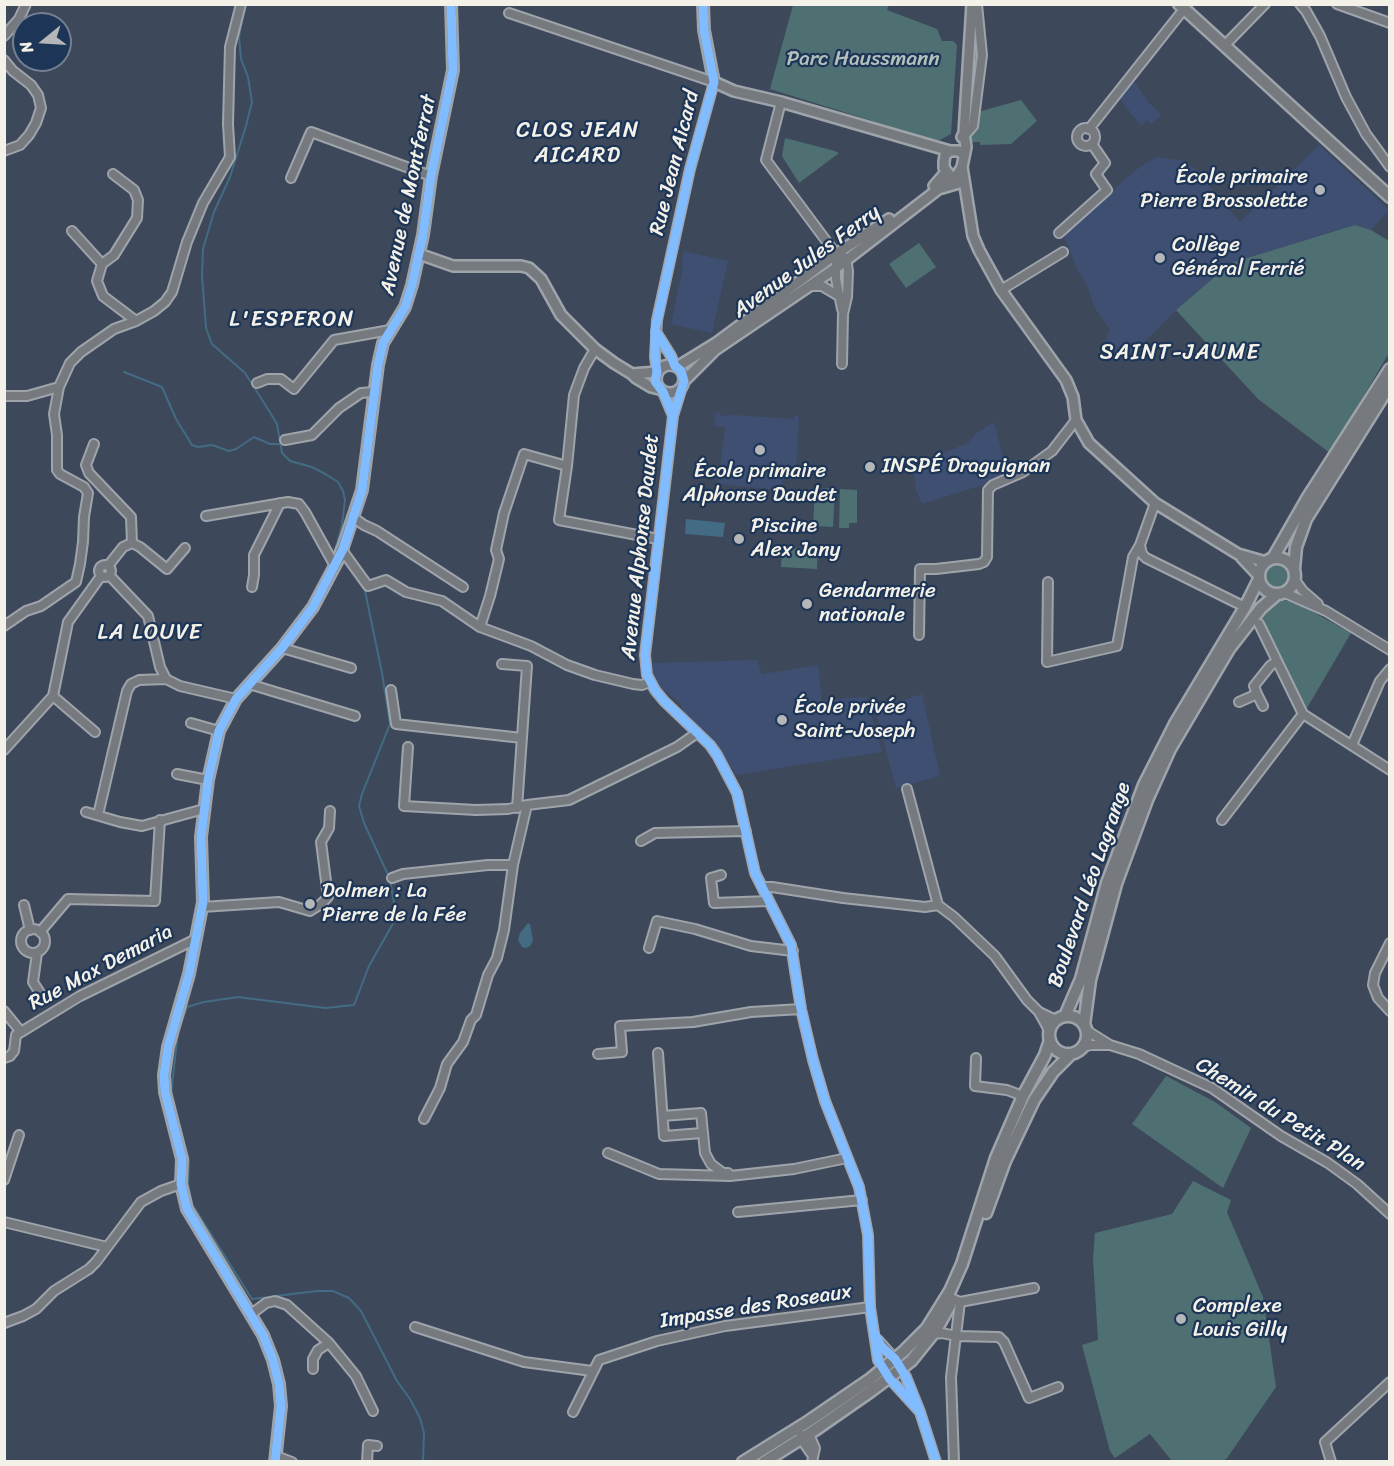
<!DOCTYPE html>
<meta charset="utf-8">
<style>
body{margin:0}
#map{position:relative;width:1394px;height:1466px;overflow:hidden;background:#3d485b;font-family:Sriracha,sans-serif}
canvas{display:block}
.frame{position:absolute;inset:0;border:6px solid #f4f1e8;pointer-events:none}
.north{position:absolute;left:12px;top:12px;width:60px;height:60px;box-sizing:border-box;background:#1d3557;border:2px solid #738091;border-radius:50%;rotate:252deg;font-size:16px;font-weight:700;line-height:24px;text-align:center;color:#f4f1e8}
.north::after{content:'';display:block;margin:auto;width:21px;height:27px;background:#b4b6b7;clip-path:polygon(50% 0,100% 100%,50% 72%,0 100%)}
</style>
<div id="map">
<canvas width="1394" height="1466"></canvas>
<div class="frame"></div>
<div class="north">N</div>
</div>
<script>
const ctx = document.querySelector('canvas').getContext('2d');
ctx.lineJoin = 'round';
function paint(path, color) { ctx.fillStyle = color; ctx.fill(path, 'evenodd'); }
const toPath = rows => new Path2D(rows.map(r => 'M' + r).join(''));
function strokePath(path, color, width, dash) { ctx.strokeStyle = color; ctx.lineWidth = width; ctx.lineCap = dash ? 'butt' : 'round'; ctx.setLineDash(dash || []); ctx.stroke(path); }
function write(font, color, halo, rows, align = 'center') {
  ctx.font = font + ' Sriracha,sans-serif'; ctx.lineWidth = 4.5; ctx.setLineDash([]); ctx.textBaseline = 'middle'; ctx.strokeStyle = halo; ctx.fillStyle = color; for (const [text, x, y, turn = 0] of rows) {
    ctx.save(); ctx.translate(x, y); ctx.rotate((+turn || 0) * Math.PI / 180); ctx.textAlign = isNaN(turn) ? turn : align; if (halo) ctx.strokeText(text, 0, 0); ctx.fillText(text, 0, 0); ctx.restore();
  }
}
const built = toPath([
 [1134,81,1149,103,1160,113,1160,117,1151,124,1147,120,1141,126,1119,98],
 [1319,145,1389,210,1371,230,1355,225,1231,263,1176,310,1141,346,1122,360,1105,341,1110,329,1094,307,1087,285,1078,271,1063,234,1137,169,1157,157,1184,161,1196,170,1240,222],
 [684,251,728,261,712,333,671,324,683,267,681,266],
 [716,412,720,413,721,416,734,415,794,419,794,416,799,416,796,473,785,473,780,490,718,484,725,427,714,426],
 [994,422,1008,477,922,504,916,490,913,462,936,458,940,454,968,443,975,434],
 [757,660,762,674,818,665,822,700,866,697,882,752,736,775,712,738,685,715,680,703,659,686,653,674,651,663],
 [922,694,940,776,896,788,875,709]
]);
const green = toPath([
 [793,5,889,5,887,10,937,29,942,41,953,41,957,45,951,134,938,141,927,138,770,89],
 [1021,100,1037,121,1011,144,980,145,980,142,972,142,972,131,978,112],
 [785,138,835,151,839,153,799,183,782,156],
 [1355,225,1371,230,1389,241,1389,353,1330,453,1258,399,1176,310,1231,263],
 [919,243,936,267,906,288,889,264],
 [835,488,833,527,813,526,815,489],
 [840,489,857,490,857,523,849,523,849,528,839,528],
 [782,548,818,548,817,569,781,567],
 '1265 577a12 12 0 1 1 24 0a12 12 0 1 1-24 0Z',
 [1280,601,1293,601,1351,633,1307,708,1261,619,1271,606],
 [1166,1076,1215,1102,1251,1128,1223,1188,1132,1124],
 [1193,1181,1231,1200,1227,1212,1263,1297,1276,1387,1227,1458,1223,1461,1172,1461,1150,1434,1115,1458,1110,1451,1082,1345,1098,1340,1093,1258,1095,1233,1172,1214]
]);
const water = toPath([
 [686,519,725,523,723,537,685,534],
 [528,923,530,924,533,941,530,946,526,948,522,947,518,940,520,933]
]);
const stream = toPath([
 [245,4,239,37,241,59,248,77,252,102,246,126,230,177,214,212,203,249,202,276,206,328,212,344,245,373,266,406,277,424,282,453,290,461,312,467,327,475,338,482,343,491,345,500,342,525,336,547,338,550],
 [124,372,162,387,176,419,192,445,198,447,212,445,229,451,236,449,254,437,270,444,279,444],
 [364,586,382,673,390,724,362,794,359,806,364,823,390,879,395,909,395,920,369,966,354,1005,325,1008,238,997,204,1002,187,1007,178,1032,171,1094,189,1161,188,1184,192,1204,252,1299,317,1291,333,1291,349,1298,361,1311,397,1381,410,1399,420,1418,424,1433,423,1462],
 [4,1329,26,1318]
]);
const minor = toPath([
 [1300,4,1306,11,1320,36,1346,97,1366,134,1390,167],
 [1337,4,1390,23],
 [509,13,714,82,690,169,657,320,655,357,657,372],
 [4,36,19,19,26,4],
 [1224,46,1265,4],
 [4,60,13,71,31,85,38,95,41,108,36,123,29,135,20,145,4,151],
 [781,102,766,160,836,254],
 '1077 137a9 9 0 1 1 18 0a9 9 0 1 1-18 0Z',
 [1089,129,1184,9],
 [965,135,973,126,982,55,977,4],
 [291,178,311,132,431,176],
 [72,231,102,264,97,281,103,296,136,321],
 [1059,233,1107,190,1096,174,1105,163,1092,144],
 [836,254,846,258,848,271,847,297,843,314,842,364],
 [836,254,836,279,842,309],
 [102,264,114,255,137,218,138,200,134,190,113,174],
 [809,286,822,286,839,296],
 [1001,290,1063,252],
 [656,332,671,356,675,366],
 [595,349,584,368,574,395,567,466,559,520,658,539],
 [257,383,267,379,281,379,294,389,334,340,390,330],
 [682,387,673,416,663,502,645,655,647,675,655,690,664,701,710,745,717,755,737,793,755,873,791,945,801,1009,813,1060,825,1101,859,1187,868,1235,870,1307,878,1360,889,1378,920,1412],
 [663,392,673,416],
 [4,396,27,396,59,387,70,363,81,352,114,329,136,321,154,311,165,302,172,292,187,242,203,203,230,157,228,124,230,47,241,4],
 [285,440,312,435,339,408,361,393,374,392],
 [94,444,86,465,89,473,131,517,132,543],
 [1155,503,1140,545,1142,554,1146,558,1245,607],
 [206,516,288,502,299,504,305,512,335,566],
 [354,518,364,525,377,531,463,587],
 [342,550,368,586,386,580,406,592,442,601,480,627,531,646,567,665,595,675,633,684,642,685,650,682],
 '99 571a6 6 0 1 1 12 0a6 6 0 1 1-12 0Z',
 [108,566,123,547,132,543,140,547,167,569,185,548],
 [109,575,148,616,160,667,166,679,180,686,236,699],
 [1295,580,1303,591,1318,604],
 [1048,582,1047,662,1117,646,1133,557,1140,545],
 [252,587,254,575,254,555,280,503],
 [1285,593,1326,611,1390,650],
 [1259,624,1303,714,1390,770],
 [4,626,26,611,41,606,76,582,80,564,83,542,84,517,88,493,84,487,60,474,57,470,57,435,54,414,59,387],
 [480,627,490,596,499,559,496,550,504,513,524,454,567,466],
 [919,635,920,569,936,569,979,564,984,562,987,557,988,490,993,485,1023,472,1052,451,1076,420],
 [282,648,351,668],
 [502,664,527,666,517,808],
 [249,684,355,716],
 [391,690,396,724,522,738],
 [1257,694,1263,706],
 [1239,702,1257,694,1254,686,1270,666,1277,661],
 [191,723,219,731],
 [95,732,53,696,68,622,101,576],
 [1352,745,1380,681,1390,669],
 [408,747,404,806,476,810,508,809,527,805],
 [4,750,53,696],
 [177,774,208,780],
 [907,789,938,905],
 [86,812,120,822,142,826,204,809],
 [98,815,127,691,131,684,139,680,166,679],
 [1222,820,1303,714],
 [641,841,655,833,746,831],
 [721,875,711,878,714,903,769,901],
 [392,878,403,874,488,865,513,865,527,805,569,800,677,747,697,733],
 [762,887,772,887,843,898,925,907,938,905,954,917,995,956,1027,1000,1039,1012,1050,1032],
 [24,905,30,930],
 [202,907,279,902,310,911,321,904,328,897,321,842,329,828,330,811],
 '21 941a12 12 0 1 1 24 0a12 12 0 1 1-24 0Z',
 [40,932,68,899,155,901,160,820],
 [1390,943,1375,973,1373,985,1378,998,1390,1011],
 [649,948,657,921,695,929,751,946,793,951],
 [37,953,33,982,40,993],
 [4,1011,21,1032],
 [1039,1012,1056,1020],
 [1086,1030,1110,1045,1139,1054,1212,1088,1281,1136,1328,1163,1357,1184,1390,1214],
 [1082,1047,1091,1045,1109,1045],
 [658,1053,664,1136,702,1133],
 [598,1054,622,1052,620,1026,693,1022,751,1012,801,1009],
 [4,1058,10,1056,14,1051,16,1035,21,1032,80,996,196,939],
 [976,1058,975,1086,1007,1090,1023,1096],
 [663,1116,701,1113,705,1153,711,1164,723,1173,728,1173],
 [424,1119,440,1088,447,1064,463,1042,471,1020,476,1015,488,975,497,958,504,930,513,865],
 [608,1153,659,1174,730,1176,794,1169,847,1158],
 [4,1180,19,1135],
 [738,1212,862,1200],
 [4,1222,107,1247],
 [953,1299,960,1302,1034,1288],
 [250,1315,266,1303,275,1301,287,1305,329,1343,356,1376,373,1411],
 [4,1323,23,1316,36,1309,54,1291,89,1269,96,1262,141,1202,161,1191,181,1184],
 [415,1327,524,1362,592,1371],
 [933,1334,942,1333,956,1336,999,1337,1004,1342,1029,1398,1058,1387],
 [878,1340,895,1359,906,1377,920,1412,936,1462],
 [313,1369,313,1359,318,1350,329,1343],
 [573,1412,599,1360,657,1341,725,1326,870,1307],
 [809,1434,815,1448,812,1462],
 [801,1435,801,1439,813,1456],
 [276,1456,292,1462],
 [367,1462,368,1445,377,1446],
 [954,1462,951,1377,960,1302],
 [1331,1462,1325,1442,1390,1382]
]);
const tertiary = toPath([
 [703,4,704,30,714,82,734,91,781,102,950,151,959,151,964,155],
 [962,137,964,133,972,4],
 [962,167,973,236,979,250,1001,290,1066,380,1073,397,1076,420,1089,443,1155,503,1238,554,1266,562],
 [949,174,944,168,944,162,945,155,950,151],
 [934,186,946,172],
 [942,188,959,183],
 [419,254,453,266,521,266,529,268,541,279,561,315,595,349,614,363,632,374,636,378,651,387,659,389],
 '656 379a14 14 0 1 1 28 0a14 14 0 1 1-28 0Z',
 [677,367,716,343,836,254,889,219],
 [632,374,657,372],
 [684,381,715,350,836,268,958,174,962,167,966,147,964,133],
 [342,550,362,490,378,365,383,343,405,307,412,285,423,235,431,176,453,70,451,4],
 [1242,558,1259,576],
 [275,1462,281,1406,279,1384,273,1360,263,1335,187,1209,181,1184,182,1159,165,1092,164,1075,168,1047,189,974,203,902,201,837,208,780,219,731,236,699,282,648,313,607,339,558]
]);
const secondary = toPath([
 [1179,4,1390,197],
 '1259 576a18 18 0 1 1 36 0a18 18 0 1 1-36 0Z',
 [339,558,342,550],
 [1273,558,1308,497,1390,369],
 [1294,569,1296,547,1306,519,1390,385],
 [1065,1016,1081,979,1107,883,1144,785,1176,722,1245,607,1259,579],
 '1049 1035a19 19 0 1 1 38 0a19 19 0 1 1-38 0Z',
 [1084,1025,1090,980,1116,884,1147,800,1170,749,1229,649,1261,608,1276,595],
 [986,1213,1005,1161,1034,1100,1053,1072,1071,1054],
 [743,1462,809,1421,869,1380,903,1352,927,1328,950,1291,962,1264,996,1158,1023,1096,1045,1055,1050,1040],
 [764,1462,815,1430,871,1391,911,1361,936,1330,950,1305]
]);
const cycleway = toPath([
 [655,330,671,356,675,366,681,371,684,381,673,416,663,502,645,655,647,675,655,690,664,701,710,745,717,755,737,793,755,873,791,945,801,1009,813,1060,825,1101,859,1187,868,1235,870,1307,878,1360,889,1378,920,1412],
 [673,416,663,392,655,381,657,372,655,357,655,330,690,169,714,82,704,30,703,4],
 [876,1336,881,1346,895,1359,906,1377,920,1412,936,1462],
 [275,1462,281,1406,279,1384,273,1360,263,1335,187,1209,181,1184,182,1159,165,1092,164,1075,168,1047,189,974,203,902,201,837,208,780,219,731,236,699,282,648,313,607,343,549,362,490,378,365,383,343,405,307,412,285,423,235,431,176,453,70,451,4]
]);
const markers = [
 [1320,190,6,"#b4b6b7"],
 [1160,258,6,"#b4b6b7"],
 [760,450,6,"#b4b6b7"],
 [870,467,6,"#b4b6b7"],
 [739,539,6,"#b4b6b7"],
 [807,604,6,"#b4b6b7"],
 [782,720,6,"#b4b6b7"],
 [310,904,6,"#b4b6b7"],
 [1181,1319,6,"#b4b6b7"]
];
const parkNames = [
 ["Parc Haussmann",863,60]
];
const streetNames = [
 ["Rue Jean Aicard",675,163,-76],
 ["Avenue de Montferrat",409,195,-78],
 ["Avenue Jules Ferry",807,262,-36],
 ["Avenue Alphonse Daudet",641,547,-84],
 ["Boulevard Léo Lagrange",1090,885,-71],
 ["Rue Max Demaria",101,968,-28],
 ["Chemin du Petit Plan",1280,1115,32],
 ["Impasse des Roseaux",756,1307,-9]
];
const poiNames = [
 ["École primaire",1308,178,"right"],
 ["Pierre Brossolette",1308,202,"right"],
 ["Collège",1172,246],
 ["Général Ferrié",1172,270],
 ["INSPÉ Draguignan",882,467],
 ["École primaire",760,472,"center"],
 ["Alphonse Daudet",760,496,"center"],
 ["Piscine",751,527],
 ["Alex Jany",751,551],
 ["Gendarmerie",819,592],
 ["nationale",819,616],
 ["École privée",794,708],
 ["Saint-Joseph",794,732],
 ["Dolmen : La",322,892],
 ["Pierre de la Fée",322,916],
 ["Complexe",1193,1307],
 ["Louis Gilly",1193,1331]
];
const neighbourhoodNames = [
 ["CLOS JEAN",578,131],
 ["AICARD",578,156],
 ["L'ESPERON",292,320],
 ["SAINT-JAUME",1180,353],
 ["LA LOUVE",150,633]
];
paint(built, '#3e4f71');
paint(green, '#4f7073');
paint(water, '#436c84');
strokePath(stream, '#436c84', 2);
strokePath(minor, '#9fa4ab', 12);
strokePath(tertiary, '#9fa4ab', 14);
strokePath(secondary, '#9fa4ab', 15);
strokePath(minor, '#767a7f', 8);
strokePath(tertiary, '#767a7f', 9);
strokePath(secondary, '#767a7f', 10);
strokePath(cycleway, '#80bcff', 9);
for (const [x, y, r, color] of markers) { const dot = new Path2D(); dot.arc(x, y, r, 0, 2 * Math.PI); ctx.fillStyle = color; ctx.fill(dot); strokePath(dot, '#1d3557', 2); }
write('21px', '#b3c0bb', '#1d3557', parkNames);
write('21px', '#f4f1e8', '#1d3557', streetNames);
write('21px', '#f4f1e8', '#1d3557', poiNames, 'left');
ctx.letterSpacing = '1.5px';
write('22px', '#f4f1e8', '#1d3557', neighbourhoodNames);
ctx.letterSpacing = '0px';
</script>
